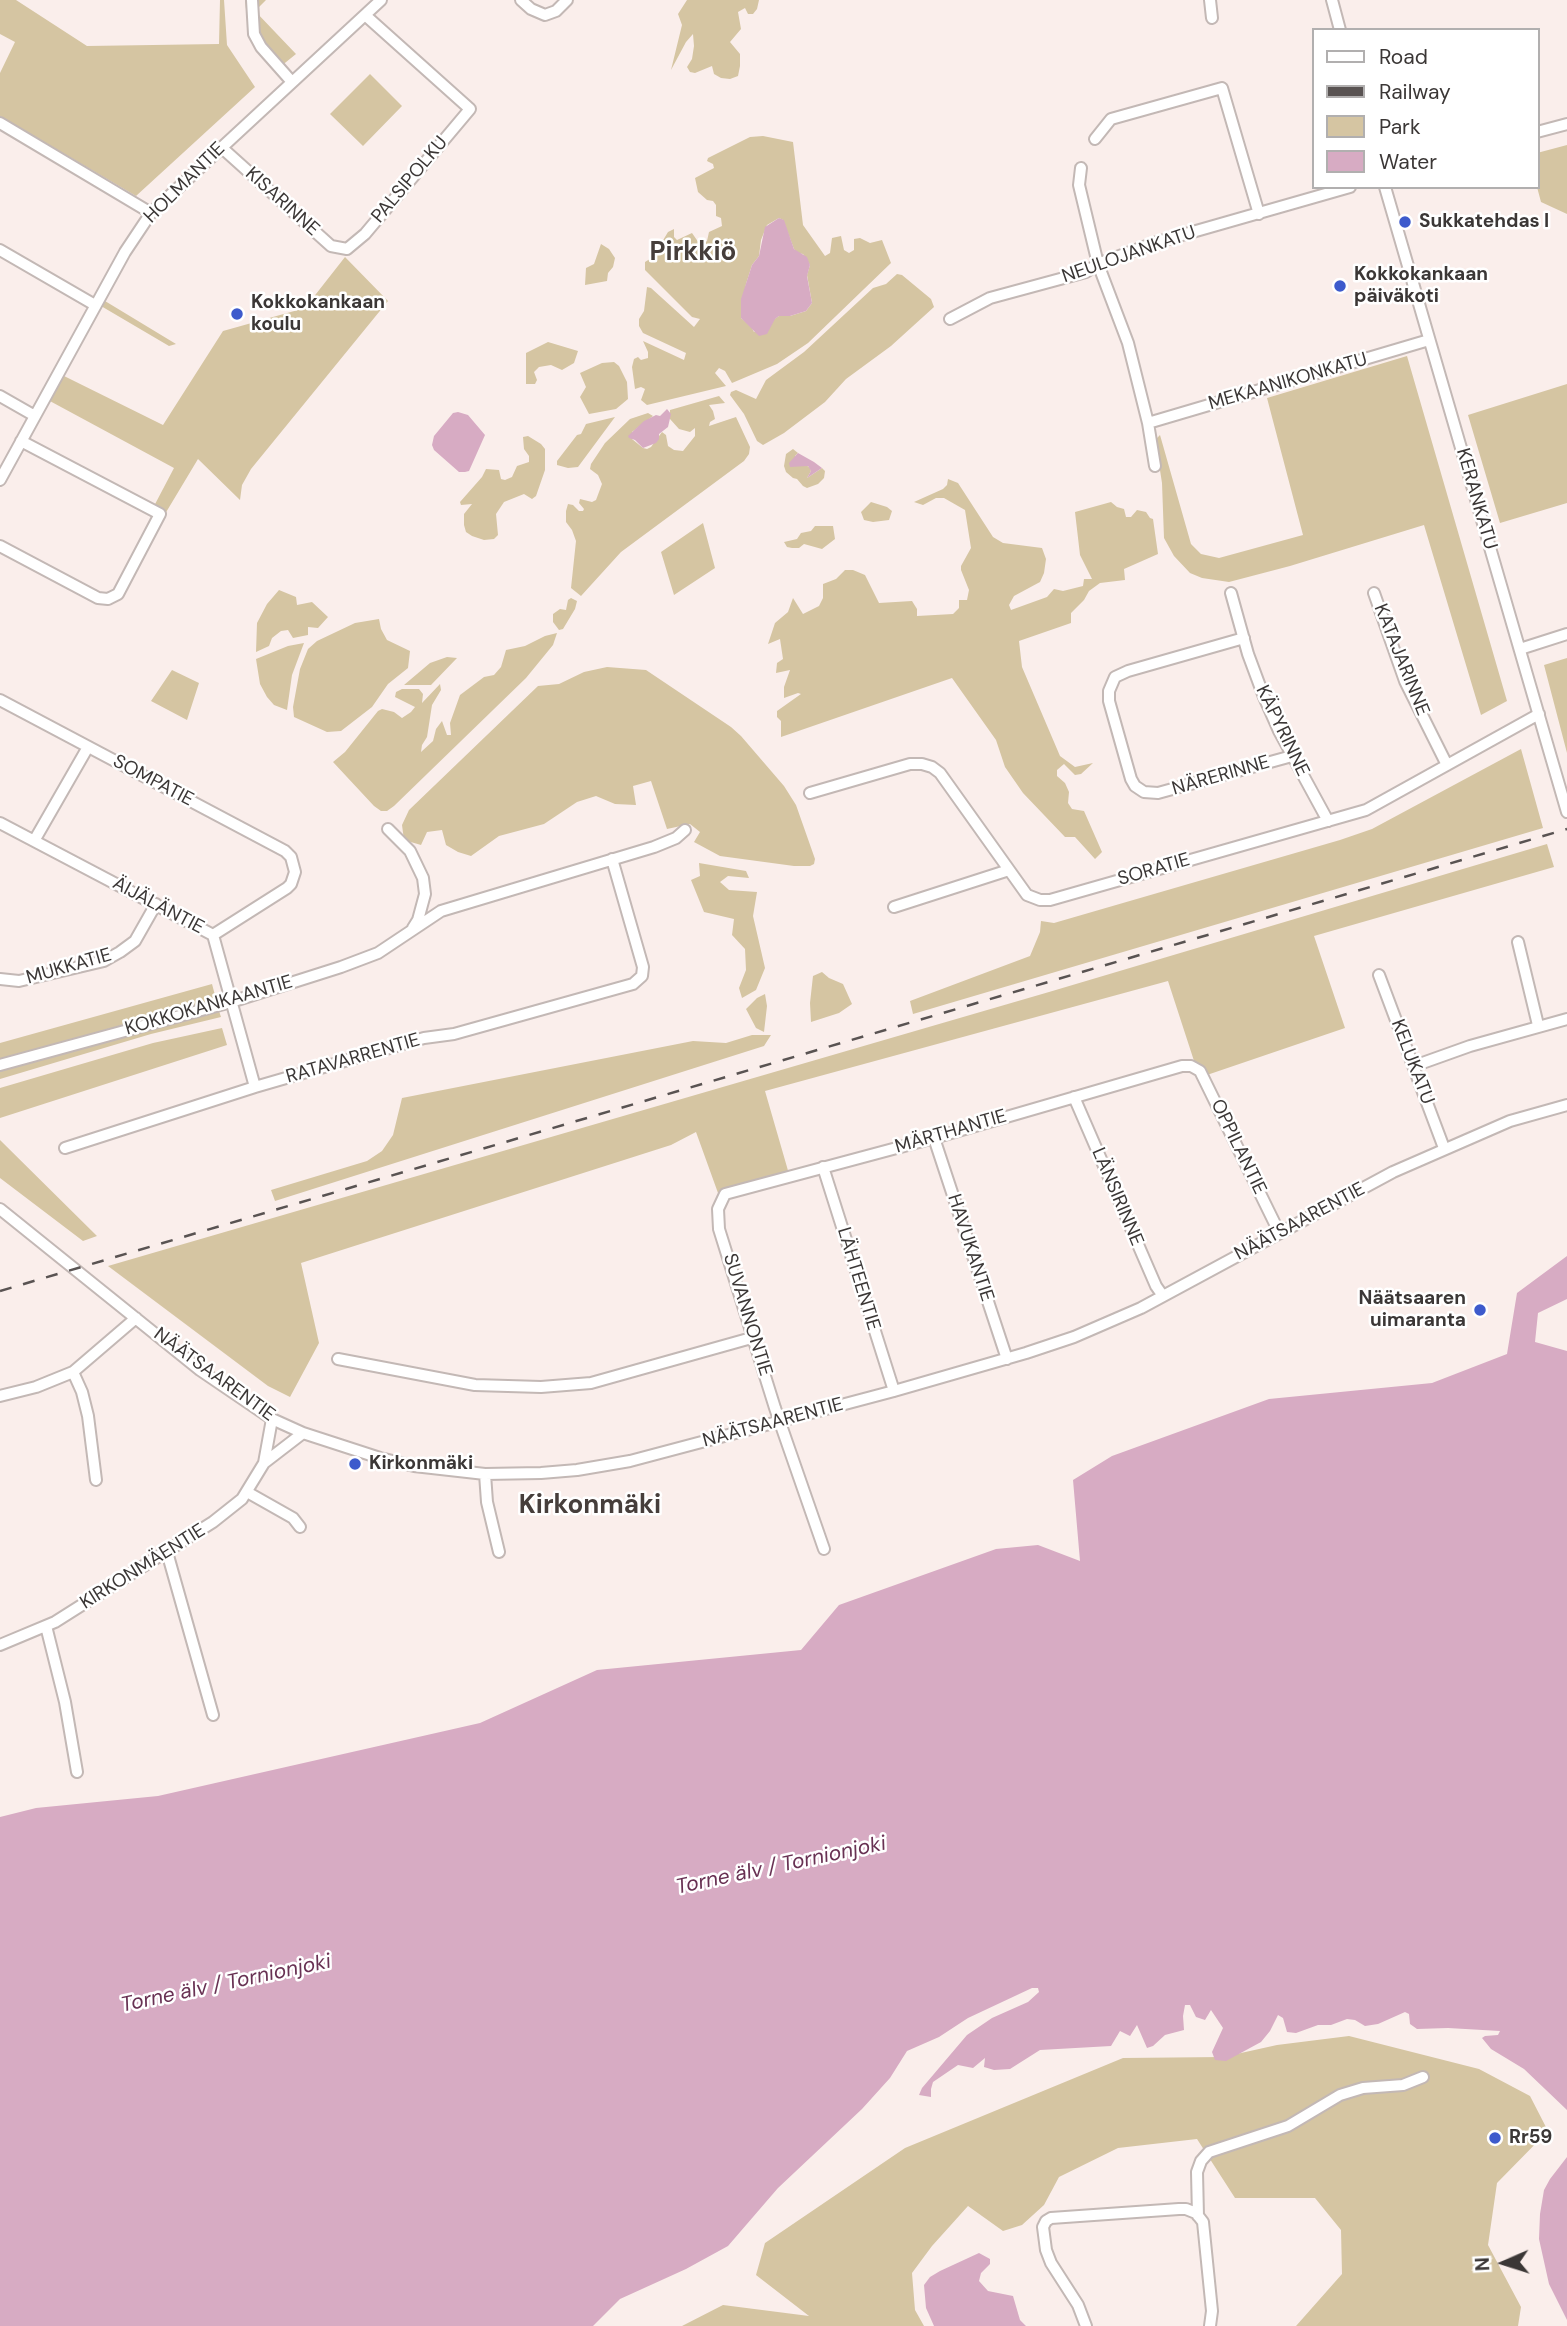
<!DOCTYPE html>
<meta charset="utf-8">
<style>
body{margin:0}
#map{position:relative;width:1567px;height:2326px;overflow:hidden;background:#faeeeb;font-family:"DM Sans",sans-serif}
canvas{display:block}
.legend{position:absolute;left:1312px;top:28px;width:228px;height:161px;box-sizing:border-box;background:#fff;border:2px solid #b1afaf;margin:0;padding:9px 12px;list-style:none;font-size:21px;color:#3b3736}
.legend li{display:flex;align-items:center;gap:14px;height:35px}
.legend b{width:35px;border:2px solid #b1afaf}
.north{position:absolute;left:1469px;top:2228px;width:70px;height:70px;-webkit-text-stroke:5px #fff;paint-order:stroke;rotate:267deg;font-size:19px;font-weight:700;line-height:28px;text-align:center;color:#3b3736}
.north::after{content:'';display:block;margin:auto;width:24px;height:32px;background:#3b3736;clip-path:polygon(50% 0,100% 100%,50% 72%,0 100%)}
</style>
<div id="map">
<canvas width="1567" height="2326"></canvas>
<ul class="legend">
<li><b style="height:9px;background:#fff"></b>Road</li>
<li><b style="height:9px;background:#595352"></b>Railway</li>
<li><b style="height:19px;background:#d5c5a2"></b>Park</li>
<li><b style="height:19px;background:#d7abc3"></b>Water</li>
</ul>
<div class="north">N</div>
</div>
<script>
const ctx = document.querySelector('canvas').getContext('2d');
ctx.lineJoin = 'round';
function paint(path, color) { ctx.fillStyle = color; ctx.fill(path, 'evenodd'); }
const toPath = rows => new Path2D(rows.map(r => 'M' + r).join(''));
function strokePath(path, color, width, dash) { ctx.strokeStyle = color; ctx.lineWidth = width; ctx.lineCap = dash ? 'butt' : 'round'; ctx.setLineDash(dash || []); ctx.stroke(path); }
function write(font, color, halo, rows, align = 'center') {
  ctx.font = font + ' "DM Sans",sans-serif'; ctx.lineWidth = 5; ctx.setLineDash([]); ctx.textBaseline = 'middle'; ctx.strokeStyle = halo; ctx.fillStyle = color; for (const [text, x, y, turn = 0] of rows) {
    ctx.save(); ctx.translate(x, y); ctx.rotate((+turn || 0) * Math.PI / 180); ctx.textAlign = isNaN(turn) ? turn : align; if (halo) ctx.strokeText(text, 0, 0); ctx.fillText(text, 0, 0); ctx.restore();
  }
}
const green = toPath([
 [0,0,16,0,87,46,219,44,220,0,224,0,227,45,255,87,136,196,0,116,0,73,15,42,0,34],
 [245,0,266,0,255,11,296,54,275,71,259,48,248,27],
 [687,0,759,0,757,9,753,14,748,14,745,8,738,12,741,29,730,42,740,54,740,66,738,76,730,79,721,78,714,74,712,66,695,73,690,72,687,67,692,59,694,46,693,34,686,42,671,70,682,25,678,14],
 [370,74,402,106,363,146,330,114],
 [763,136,793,142,803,225,825,256,830,253,832,238,841,236,844,250,849,253,854,250,854,239,860,238,870,243,882,240,891,263,808,343,777,364,732,383,725,371,719,368,715,373,726,386,647,405,641,400,645,389,641,387,635,389,632,367,634,359,638,357,641,360,648,358,648,352,643,341,684,360,686,353,643,333,639,326,639,319,644,311,647,287,651,288,694,327,700,319,692,317,645,270,645,262,653,257,668,232,674,229,674,237,677,240,692,233,701,246,707,241,709,232,722,226,721,218,716,216,716,205,713,201,707,200,698,192,695,178,714,168,713,164,707,161,708,158,750,137],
 [779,218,783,220,794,249,797,253,803,254,810,265,807,275,812,303,806,311,790,316,779,316,754,332,751,326,741,318,746,284,752,265,759,256,761,240,767,225],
 [1567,145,1567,214,1541,202,1537,187,1537,153],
 [601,244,609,249,615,258,613,267,608,273,607,281,585,285,586,268,594,264],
 [345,257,388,301,251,469,242,485,240,500,198,459,165,514,153,508,174,468,48,400,62,375,163,425,223,331,305,308],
 [897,274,902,275,931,299,934,307,891,346,846,379,825,402,784,433,763,445,757,441,744,414,730,395,731,392,736,390,756,399,766,380,804,352,873,288,886,284],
 [105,301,176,344,169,346,101,306],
 [548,342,578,351,574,363,562,370,551,365,539,367,534,372,537,380,535,384,526,384,526,353],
 [1407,356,1507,701,1481,715,1424,525,1290,566,1229,582,1202,578,1190,573,1174,556,1164,538,1162,483,1157,451,1157,438,1160,435,1191,544,1201,554,1219,558,1303,535,1267,398],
 [614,362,619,366,627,382,628,399,616,409,589,414,580,397,586,387,580,373,602,363],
 [1567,384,1567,503,1500,523,1468,415],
 [719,396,725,403,709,405,713,411,715,419,710,422,709,426,736,417,750,447,749,454,744,461,621,552,581,596,571,588,576,541,572,530,566,522,566,511,568,504,573,505,579,511,583,511,584,509,579,503,580,499,592,502,596,500,602,484,598,475,590,469,591,464,605,443,630,419,648,413,653,416,632,432,632,439,643,448,647,449,651,447,662,432,666,435,668,446,674,450,683,451,695,436,695,428,690,432,679,429,670,419,670,410],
 [615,417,578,467,568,468,557,465,557,461,577,435,581,434,586,424],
 [528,436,541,444,545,449,545,470,536,496,532,499,524,494,504,502,496,514,498,535,494,539,484,540,472,536,466,532,464,525,464,514,472,504,461,505,460,502,482,477,486,469,499,470,501,479,505,480,512,477,517,466,529,462,529,456,524,449,523,437],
 [793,449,798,453,795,456,810,468,811,471,807,478,822,468,825,471,824,478,818,484,807,488,803,486,797,479,793,478,786,472,784,466,786,454],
 [948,479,958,483,993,537,1003,543,1042,548,1046,559,1044,573,1040,582,1014,596,1009,605,1011,610,1047,597,1054,589,1063,591,1083,586,1084,579,1092,579,1080,555,1075,512,1111,502,1117,507,1124,509,1126,517,1131,517,1137,510,1146,512,1150,518,1153,519,1158,554,1124,569,1125,580,1100,583,1089,591,1084,600,1071,613,1071,623,1019,641,1022,667,1060,756,1075,767,1093,763,1081,774,1075,775,1064,764,1057,770,1057,776,1065,783,1069,792,1068,803,1072,809,1084,811,1102,852,1095,859,1075,837,1065,837,1023,793,1005,767,996,740,952,678,781,737,781,721,777,717,777,711,801,694,798,693,784,698,784,687,790,670,776,673,777,663,783,659,780,639,768,644,775,623,788,612,793,598,803,614,819,606,823,598,823,584,836,579,845,570,853,570,865,575,879,603,912,601,917,609,917,616,953,614,959,608,959,600,967,600,969,590,961,570,961,566,971,548,965,510,944,498,936,498,923,505,914,502,943,489,947,485],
 [871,502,887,507,892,511,889,520,873,522,864,520,861,512],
 [703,523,715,568,674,595,661,552],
 [815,526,833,526,835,539,822,549,804,544,799,548,792,548,787,547,784,542,797,539,801,533,811,531],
 [279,590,296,597,297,605,312,602,328,617,318,628,308,627,308,635,293,638,288,630,281,631,272,638,269,646,256,652,257,623,267,604],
 [571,598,577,601,575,609,563,629,559,630,553,622,553,614,560,609,566,610,568,600],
 [379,619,381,629,387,640,410,651,408,668,388,684,372,707,341,731,327,732,294,717,293,707,300,669,308,649,317,641,355,623],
 [557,633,553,645,526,678,394,806,387,811,381,811,374,806,333,762,345,752,378,711,382,709,394,712,402,718,411,712,415,707,395,697,396,692,402,689,419,689,423,694,422,703,440,684,441,690,432,705,427,737,422,745,421,752,433,741,436,729,442,721,447,735,451,735,450,723,460,695,484,677,494,675,501,667,506,650,525,646,545,636],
 [304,643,292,675,287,710,274,705,267,697,260,684,256,659,288,646],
 [447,657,457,658,431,685,404,685,430,663],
 [1567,658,1567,753,1544,665],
 [607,667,646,670,731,727,741,736,784,786,796,805,815,859,814,864,810,866,794,866,720,856,694,842,700,832,690,824,667,829,651,781,633,786,636,805,615,804,596,796,577,802,544,824,499,836,471,856,458,852,446,845,442,830,427,832,421,845,404,840,402,825,409,810,538,686,559,684,584,672],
 [172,670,199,683,187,720,151,701],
 [1521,749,1543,828,913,1014,910,1001,1030,956,1040,932,1041,921,1054,923,1340,840,1372,829],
 [1547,844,1554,867,1314,936,1345,1028,1204,1076,1196,1067,1168,981,765,1091,789,1174,718,1193,696,1132,671,1145,301,1263,319,1343,290,1397,268,1386,108,1266,1049,992],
 [699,863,746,871,749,878,728,876,720,882,729,890,757,892,753,916,765,968,756,990,742,998,739,988,746,970,745,949,732,935,734,919,704,912,691,880,700,876],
 [822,972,829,978,843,984,852,1004,839,1013,811,1022,810,1003,813,976],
 [212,984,216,999,0,1059,0,1043],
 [765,994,767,1006,764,1032,756,1028,746,1009,757,998],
 [218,1008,221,1017,151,1034,0,1079,0,1070],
 [222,1028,227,1045,0,1118,0,1088,153,1043],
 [752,1035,771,1035,764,1046,275,1201,271,1190,367,1161,382,1151,393,1135,402,1098,693,1041,726,1043],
 [0,1140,97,1236,83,1241,0,1178],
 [1349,2036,1479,2069,1530,2096,1548,2131,1497,2183,1488,2245,1521,2307,1518,2326,1296,2326,1342,2274,1341,2230,1315,2198,1235,2198,1197,2139,1118,2148,1059,2177,1044,2205,1022,2225,1003,2231,968,2206,932,2246,912,2273,915,2310,924,2326,682,2326,723,2305,809,2316,756,2275,765,2243,905,2148,1123,2058,1223,2057,1277,2045]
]);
const water = toPath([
 [779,218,784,220,794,249,807,257,810,265,807,276,812,303,806,311,790,316,779,316,775,319,767,334,759,336,741,318,741,299,752,265,759,256,765,227],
 [667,409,671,414,668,427,659,434,659,439,656,443,643,448,635,440,629,438,628,436,644,421,656,415,660,416],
 [458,412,468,415,485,435,469,471,465,472,459,472,434,450,432,445,434,436,453,413],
 [798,453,814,462,822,468,807,478,811,471,808,466,790,467,789,463],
 [1567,1256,1567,1299,1538,1313,1535,1342,1567,1351,1567,2110,1524,2069,1491,2049,1482,2038,1485,2036,1498,2035,1500,2031,1448,2028,1417,2029,1410,2024,1409,2014,1405,2012,1378,2024,1365,2026,1355,2020,1347,2019,1331,2025,1318,2025,1296,2033,1287,2032,1283,2018,1278,2015,1270,2031,1261,2042,1226,2061,1215,2060,1212,2052,1223,2028,1211,2010,1205,2020,1196,2017,1190,2005,1185,2005,1183,2016,1184,2030,1165,2035,1153,2046,1147,2048,1137,2025,1130,2036,1120,2031,1111,2046,1040,2050,1010,2069,994,2070,984,2067,985,2058,973,2068,958,2065,933,2082,931,2089,931,2097,919,2095,922,2088,967,2035,992,2018,1028,2002,1039,1992,1038,1988,1032,1988,968,2018,939,2037,907,2051,890,2078,862,2109,778,2188,728,2246,686,2269,620,2299,593,2326,0,2326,0,1817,36,1808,158,1796,480,1723,597,1670,801,1650,839,1605,996,1549,1038,1545,1080,1561,1073,1480,1112,1456,1269,1399,1432,1383,1507,1354,1517,1293],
 [1567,2157,1567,2320,1549,2284,1539,2239,1540,2214,1544,2190,1550,2179],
 [979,2253,990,2259,990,2264,981,2273,979,2281,988,2291,1013,2296,1020,2320,1026,2326,934,2326,926,2308,924,2285,930,2277,940,2271]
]);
const minor = toPath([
 [252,0,254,34,261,47,292,82],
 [521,0,531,9,545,15,556,11,567,0],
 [1210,0,1212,18],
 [1332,0,1340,30],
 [0,123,151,213],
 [1537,132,1567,124],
 [1095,139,1111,119,1222,88,1259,214],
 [221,147,331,246,347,249,365,234,470,109,365,15],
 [1081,168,1079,185,1098,264,1128,343,1148,423,1155,466],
 [1385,187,1567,812],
 [0,250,95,305],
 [950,319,990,298,1086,272,1098,264,1154,243,1350,187],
 [0,396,35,416],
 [1148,423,1429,340],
 [0,480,125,252,151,213,381,0],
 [0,546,98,598,108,599,118,594,160,514,21,441],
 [1231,593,1248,654,1264,697,1279,731,1328,821],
 [1374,593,1405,681,1447,765],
 [1244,638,1128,671,1115,677,1109,691,1109,701,1131,779,1135,786,1144,792,1158,793,1292,756],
 [1520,649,1567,634],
 [0,700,285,851,291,857,295,872,291,884,287,888,213,935],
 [810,793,910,764,922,764,932,767,940,773,1027,895,1040,900,1050,900,1366,810,1539,714],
 [0,823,213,935,255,1087],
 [388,829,410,851,423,878,425,894,418,920,413,928],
 [34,841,88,747],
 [894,907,1009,870],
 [1518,942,1538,1025],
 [1379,975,1444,1148],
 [0,979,19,981,104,961,120,952,135,941,156,904],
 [0,1065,231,1002,341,967,378,953,441,911,654,847,676,838,685,830],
 [1414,1066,1470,1046,1567,1019],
 [1074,1097,1156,1286,1163,1296],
 [934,1138,1007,1359],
 [65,1148,255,1087,424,1038,454,1034,633,984,642,976,643,967,612,859],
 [823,1167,894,1391],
 [0,1209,200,1370,272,1419,303,1433,380,1458,414,1466,485,1474,541,1473,577,1470,630,1461,894,1391,1026,1353,1074,1337,1141,1308,1393,1172,1510,1121,1567,1105],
 [338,1359,475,1385,541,1387,591,1383,755,1337],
 [73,1372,82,1392,88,1416,96,1480],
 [0,1396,36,1387,73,1372,136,1318],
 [264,1463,303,1433],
 [485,1474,487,1502,499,1552],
 [247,1492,293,1518,300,1527],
 [824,1549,775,1408,719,1229,718,1209,725,1194,934,1138,1182,1066,1191,1066,1200,1071,1279,1232],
 [167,1552,213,1715],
 [46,1626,65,1702,77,1772],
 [0,1645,55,1622,213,1522,242,1499,264,1463,272,1419],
 [1198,2216,1197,2172,1201,2161,1209,2152,1288,2126,1340,2095,1363,2088,1403,2085,1423,2077],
 [1086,2326,1078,2305,1051,2263,1046,2250,1043,2227,1046,2221,1051,2218,1179,2209,1186,2209,1196,2213,1203,2222,1212,2311,1210,2326]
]);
const rail = toPath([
 [0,1291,1567,829]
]);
const markers = [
 [1405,222,7,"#3d5acc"],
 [1340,286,7,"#3d5acc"],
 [237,314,7,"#3d5acc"],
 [1480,1310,7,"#3d5acc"],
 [355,1464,7,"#3d5acc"],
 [1495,2138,7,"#3d5acc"]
];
const streetNames = [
 ["PALSIPOLKU",410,180,-50],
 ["HOLMANTIE",185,183,-45],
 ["KISARINNE",282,202,42],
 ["NEULOJANKATU",1129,255,-19],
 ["MEKAANIKONKATU",1288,382,-16],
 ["KERANKATU",1476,499,74],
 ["KATAJARINNE",1401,660,68],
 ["KÄPYRINNE",1282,731,64],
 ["NÄRERINNE",1221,776,-16],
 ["SOMPATIE",153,781,28],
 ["SORATIE",1154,870,-16],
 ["ÄIJÄLÄNTIE",158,906,28],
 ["MUKKATIE",69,967,-16],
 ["KOKKOKANKAANTIE",209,1006,-16],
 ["RATAVARRENTIE",353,1059,-16],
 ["KELUKATU",1412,1062,69],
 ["MÄRTHANTIE",951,1132,-16],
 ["OPPILANTIE",1238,1147,64],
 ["LÄNSIRINNE",1117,1197,67],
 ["NÄÄTSAARENTIE",1300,1222,-28],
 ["HAVUKANTIE",970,1248,72],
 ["LÄHTEENTIE",858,1279,73],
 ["SUVANNONTIE",747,1315,73],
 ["NÄÄTSAARENTIE",214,1375,36],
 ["NÄÄTSAARENTIE",773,1423,-15],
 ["KIRKONMÄENTIE",143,1567,-32]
];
const poiNames = [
 ["Sukkatehdas I",1419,222],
 ["Kokkokankaan",1354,275],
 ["päiväkoti",1354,297],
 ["Kokkokankaan",251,303],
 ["koulu",251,325],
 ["Näätsaaren",1466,1299,"right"],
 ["uimaranta",1466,1321,"right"],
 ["Kirkonmäki",369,1464],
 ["Rr59",1509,2138]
];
const waterNames = [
 ["Torne älv / Tornionjoki",781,1866,-12],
 ["Torne älv / Tornionjoki",226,1984,-12]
];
const districtNames = [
 ["Pirkkiö",693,253],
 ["Kirkonmäki",590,1506]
];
paint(green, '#d5c5a2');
paint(water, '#d7abc3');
strokePath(minor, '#c3b8b5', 14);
strokePath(minor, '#fff', 10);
strokePath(rail, '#595352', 2.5, [12, 12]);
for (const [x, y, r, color] of markers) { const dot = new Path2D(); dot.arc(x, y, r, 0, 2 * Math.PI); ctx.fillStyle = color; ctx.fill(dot); strokePath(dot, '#fff', 2.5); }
write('19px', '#3b3736', '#fff', streetNames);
write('bold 19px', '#3b3736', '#fff', poiNames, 'left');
write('italic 21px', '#683153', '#fff', waterNames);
write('bold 26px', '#463e3b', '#fff', districtNames);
</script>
